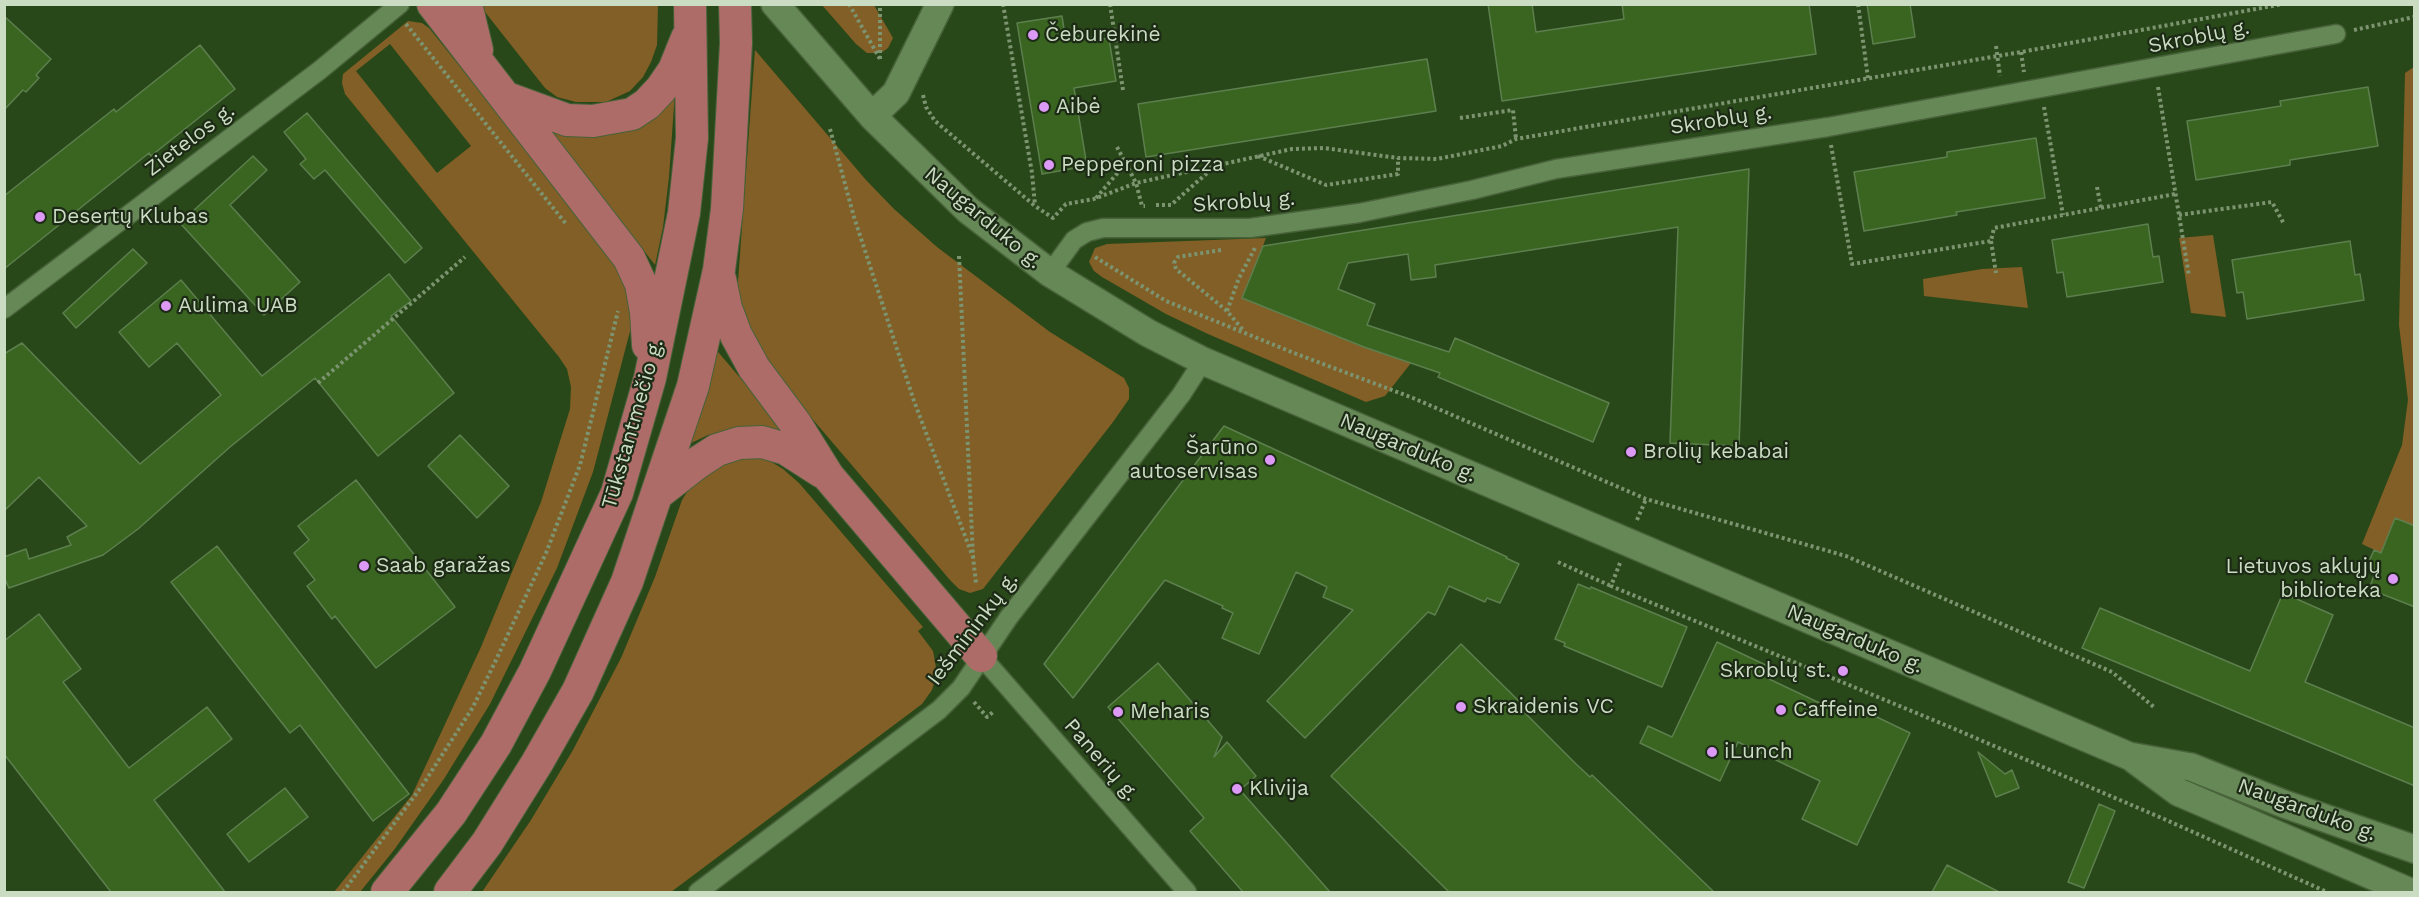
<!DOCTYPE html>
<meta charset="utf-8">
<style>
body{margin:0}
#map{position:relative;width:2419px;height:897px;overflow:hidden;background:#294819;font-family:"Work Sans",sans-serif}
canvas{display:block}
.frame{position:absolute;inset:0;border:6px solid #cadcc2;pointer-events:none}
</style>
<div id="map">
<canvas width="2419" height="897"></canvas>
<div class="frame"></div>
</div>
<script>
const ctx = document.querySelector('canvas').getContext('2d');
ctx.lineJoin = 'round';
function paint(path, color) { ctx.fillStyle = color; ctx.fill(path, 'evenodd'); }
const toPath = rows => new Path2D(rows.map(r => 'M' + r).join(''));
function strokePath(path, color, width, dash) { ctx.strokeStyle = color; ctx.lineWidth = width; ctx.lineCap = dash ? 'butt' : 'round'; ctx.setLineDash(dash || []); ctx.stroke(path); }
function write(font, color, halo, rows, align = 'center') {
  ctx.font = font + ' "Work Sans",sans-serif'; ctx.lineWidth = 4.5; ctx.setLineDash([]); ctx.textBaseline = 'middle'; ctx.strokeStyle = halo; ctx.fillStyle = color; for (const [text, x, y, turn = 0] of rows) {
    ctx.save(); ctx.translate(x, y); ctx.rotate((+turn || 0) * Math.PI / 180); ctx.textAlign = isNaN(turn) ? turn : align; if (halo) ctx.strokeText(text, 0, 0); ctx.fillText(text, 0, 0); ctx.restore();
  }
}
const green = toPath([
 [483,5,658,5,657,45,651,62,643,77,630,91,606,102,576,102,557,97,545,88,485,12],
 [822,5,874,5,893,38,888,48,881,53,867,53,856,44],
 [408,21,422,23,429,28,614,259,627,280,633,320,593,472,557,568,490,704,444,779,394,850,360,892,334,892,412,795,481,647,541,502,570,409,571,387,567,369,559,357,345,94,342,83,343,74],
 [390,44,471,146,437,173,356,71],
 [755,50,866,180,894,209,937,247,1050,332,1124,378,1129,388,1129,399,1113,422,983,589,970,593,959,589,950,580,762,360,737,295],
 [2414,67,2414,526,2395,518,2381,553,2362,544,2402,445,2408,400,2399,325,2405,73],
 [675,91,669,177,663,227,655,265,547,126],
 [2213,235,2226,317,2191,313,2179,238],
 [1266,238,1243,298,1359,345,1411,363,1385,396,1366,402,1208,334,1166,314,1102,277,1094,271,1089,262,1095,248,1107,244],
 [2022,267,2028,308,1924,296,1923,279,1982,269],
 [713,346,793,440,729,431,708,435,687,445],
 [753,457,768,460,783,469,799,483,923,627,918,631,933,651,937,673,932,690,922,704,671,892,482,892,531,820,573,750,621,658,655,577,682,500,694,481,706,470,737,458]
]);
const building = toPath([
 [1488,4,1532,4,1536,32,1624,19,1622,4,1809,4,1816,54,1502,101,1488,4],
 [1867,4,1910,4,1915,37,1873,44,1867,4],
 [4,16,51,59,36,75,39,78,26,92,23,90,4,110,4,16],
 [1062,16,1065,35,1109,39,1116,81,1074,88,1087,166,1042,174,1017,23,1062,16],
 [200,45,235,89,151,156,149,153,4,269,4,196,114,109,116,112,200,45],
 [1427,59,1436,111,1146,157,1138,104,1427,59],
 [2368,87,2378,146,2290,160,2290,165,2196,180,2187,121,2281,106,2280,101,2368,87],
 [307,113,422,248,405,263,325,170,314,179,300,164,306,159,284,132,307,113],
 [2036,138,2045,198,1956,212,1957,215,1864,231,1854,172,1947,157,1947,152,2036,138],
 [253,156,267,170,230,205,300,282,264,315,180,223,253,156],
 [1749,169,1739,446,1670,443,1678,227,1435,265,1436,277,1411,280,1408,254,1348,263,1338,289,1375,304,1367,325,1449,352,1455,338,1609,403,1593,442,1438,377,1440,373,1364,347,1242,298,1263,246,1749,169],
 [2148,224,2153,257,2159,256,2163,282,2067,297,2063,272,2057,273,2052,240,2148,224],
 [2350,241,2355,275,2360,274,2364,300,2247,319,2243,292,2237,293,2232,260,2350,241],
 [133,249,147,263,76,328,63,313,133,249],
 [389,274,411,301,391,316,454,393,378,456,315,378,230,447,138,529,103,555,9,588,4,577,4,557,26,549,29,559,71,545,67,537,87,526,39,477,4,511,4,354,22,343,140,464,221,395,177,343,149,367,119,332,181,280,262,376,389,274],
 [1224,426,1507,557,1506,558,1519,564,1500,603,1487,598,1485,602,1449,586,1435,615,1428,612,1305,738,1267,701,1353,610,1323,597,1327,587,1296,572,1259,654,1222,638,1233,613,1222,608,1223,606,1165,580,1073,698,1044,664,1224,426],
 [460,435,509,486,477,518,428,466,460,435],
 [356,480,455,607,376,668,335,616,332,619,307,586,315,580,294,553,309,540,298,526,356,480],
 [2395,518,2415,526,2415,607,2369,589,2376,570,2367,566,2374,550,2381,553,2395,518],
 [217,546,409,794,373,821,300,725,290,733,171,582,217,546],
 [1578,584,1590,589,1591,587,1687,627,1662,687,1564,646,1565,643,1555,639,1578,584],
 [2283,593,2333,615,2305,682,2415,728,2415,786,2082,648,2100,608,2250,671,2283,593],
 [39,614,81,669,63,682,129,768,207,707,232,739,154,800,225,892,111,892,4,754,4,641,39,614],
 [1717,642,1772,668,1767,678,1849,717,1854,706,1910,733,1857,845,1802,819,1820,781,1738,742,1720,781,1640,743,1648,726,1672,737,1717,642],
 [1461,644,1525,707,1522,710,1576,764,1590,777,1592,775,1714,892,1449,892,1331,776,1461,644],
 [1158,663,1222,737,1214,757,1227,742,1256,776,1240,790,1330,892,1243,892,1190,831,1204,818,1108,707,1158,663],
 [1978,752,2005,774,2012,770,2019,788,1996,797,1978,752],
 [285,788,308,817,249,862,227,834,285,788],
 [2099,804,2115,811,2084,888,2068,882,2099,804],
 [1947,865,1999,892,1932,892,1947,865]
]);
const path = toPath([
 [849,4,880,59],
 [1003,4,1032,173,1035,205],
 [1110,4,1123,90],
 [1858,4,1868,78],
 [406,24,566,224],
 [2354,30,2414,17],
 [1996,46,2000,76],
 [2021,52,2024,72],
 [880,59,880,4],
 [2158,87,2189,276],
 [923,95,926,107,935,121,1035,206,1053,218,1066,204,1094,199,1136,183,1292,149,1324,148,1398,158,1437,159,1502,146,1516,139,2021,52,2283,4],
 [2044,107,2063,215],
 [1460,118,1513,110,1516,139],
 [830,129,854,217,914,401,973,557],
 [1831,145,1852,264,1991,241,1994,228,2175,194],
 [1117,147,1136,183,1142,206,1145,206],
 [1258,156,1326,185,1398,174,1398,158],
 [2097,187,2101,208],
 [1096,198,1127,162],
 [1156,205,1171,205,1215,166],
 [2179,215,2272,202,2284,224],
 [1991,241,1996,273],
 [1221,250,1178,257,1174,263,1176,269,1227,311,1243,330],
 [959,256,973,557,976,583],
 [1095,257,1166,301,1294,353,1413,398,1646,499,1846,556,2112,672,2155,708],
 [1227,311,1239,278,1255,248],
 [318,383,465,257],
 [1637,520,1646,499],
 [1558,562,1611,586],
 [1620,563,1611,586,1950,727,2164,819,2327,892],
 [974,702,987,717,993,712],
 [343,892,422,786,473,707,496,660,546,553,580,465,618,311]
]);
const minor = toPath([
 [1050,273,1074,240,1087,232,1103,228,1250,228,1359,213,1472,190,1556,169,1828,127,2336,34],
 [4,309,320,70,400,4],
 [981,656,1187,892],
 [698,892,939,710,961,688,1009,617,1181,395,1203,361]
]);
const secondary = toPath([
 [775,4,872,116,968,210,1050,273,1148,333,1203,361,2129,756,2191,767,2284,804,2414,849],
 [872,116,896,93,940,4],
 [2135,760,2178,792,2410,892]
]);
const trunk = toPath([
 [433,4,629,258,641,284,646,312,648,345],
 [466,4,477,50],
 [507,98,567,120,593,121,632,114,647,104,661,89,674,70,687,38],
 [720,279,726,308,736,335,754,368,795,423,828,476,981,656],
 [657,494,697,463,717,450,739,443,762,442,786,449,822,472],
 [387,892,451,813,496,744,535,671,617,493,650,378,684,213,692,138,690,4],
 [450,892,487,843,537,763,578,691,627,582,693,386,719,270,727,209,736,43,735,4]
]);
const markers = [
 [1033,35,6,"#dc99f5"],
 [1044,107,6,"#dc99f5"],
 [1049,165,6,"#dc99f5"],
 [40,217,6,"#dc99f5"],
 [166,306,6,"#dc99f5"],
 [1631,452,6,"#dc99f5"],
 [1270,460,6,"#dc99f5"],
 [364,566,6,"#dc99f5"],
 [2393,579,6,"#dc99f5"],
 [1843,671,6,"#dc99f5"],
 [1461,707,6,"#dc99f5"],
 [1781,710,6,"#dc99f5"],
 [1118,712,6,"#dc99f5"],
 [1712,752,6,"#dc99f5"],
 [1237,789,6,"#dc99f5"]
];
const poiNames = [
 ["Čeburekinė",1045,35],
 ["Aibė",1056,107],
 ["Pepperoni pizza",1061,165],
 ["Desertų Klubas",52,217],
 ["Aulima UAB",178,306],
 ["Šarūno",1258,448,"right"],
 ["autoservisas",1258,472,"right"],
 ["Brolių kebabai",1643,452],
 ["Saab garažas",376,566],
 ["Lietuvos aklųjų",2381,567,"right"],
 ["biblioteka",2381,591,"right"],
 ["Skroblų st.",1831,671,"right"],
 ["Skraidenis VC",1473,707],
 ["Caffeine",1793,710],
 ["Meharis",1130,712],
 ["iLunch",1724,752],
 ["Klivija",1249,789]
];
const streetNames = [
 ["Skroblų g.",2199,37,-11],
 ["Skroblų g.",1721,120,-9],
 ["Zietelos g.",190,140,-37],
 ["Skroblų g.",1244,202,-4],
 ["Naugarduko g.",983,218,40],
 ["Tūkstantmečio g.",633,424,-74],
 ["Naugarduko g.",1408,448,23],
 ["Iešmininkų g.",973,629,-53],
 ["Naugarduko g.",1855,639,23],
 ["Panerių g.",1101,760,49],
 ["Naugarduko g.",2307,810,20]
];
paint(green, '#825f26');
paint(building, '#396521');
strokePath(building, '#5d7f4e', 1.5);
strokePath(minor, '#48623a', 21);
strokePath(secondary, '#48623a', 30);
strokePath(trunk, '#48623a', 34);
strokePath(path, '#7c9470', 4, [3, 3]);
strokePath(minor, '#668857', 18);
strokePath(secondary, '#668857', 27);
strokePath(trunk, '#ae6c68', 32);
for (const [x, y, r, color] of markers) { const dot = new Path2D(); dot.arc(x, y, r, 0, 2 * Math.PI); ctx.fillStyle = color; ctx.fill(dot); strokePath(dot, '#1c2a16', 2); }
write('21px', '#cadcc2', '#1c2a16', poiNames, 'left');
write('21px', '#cadcc2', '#1c2a16', streetNames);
</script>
